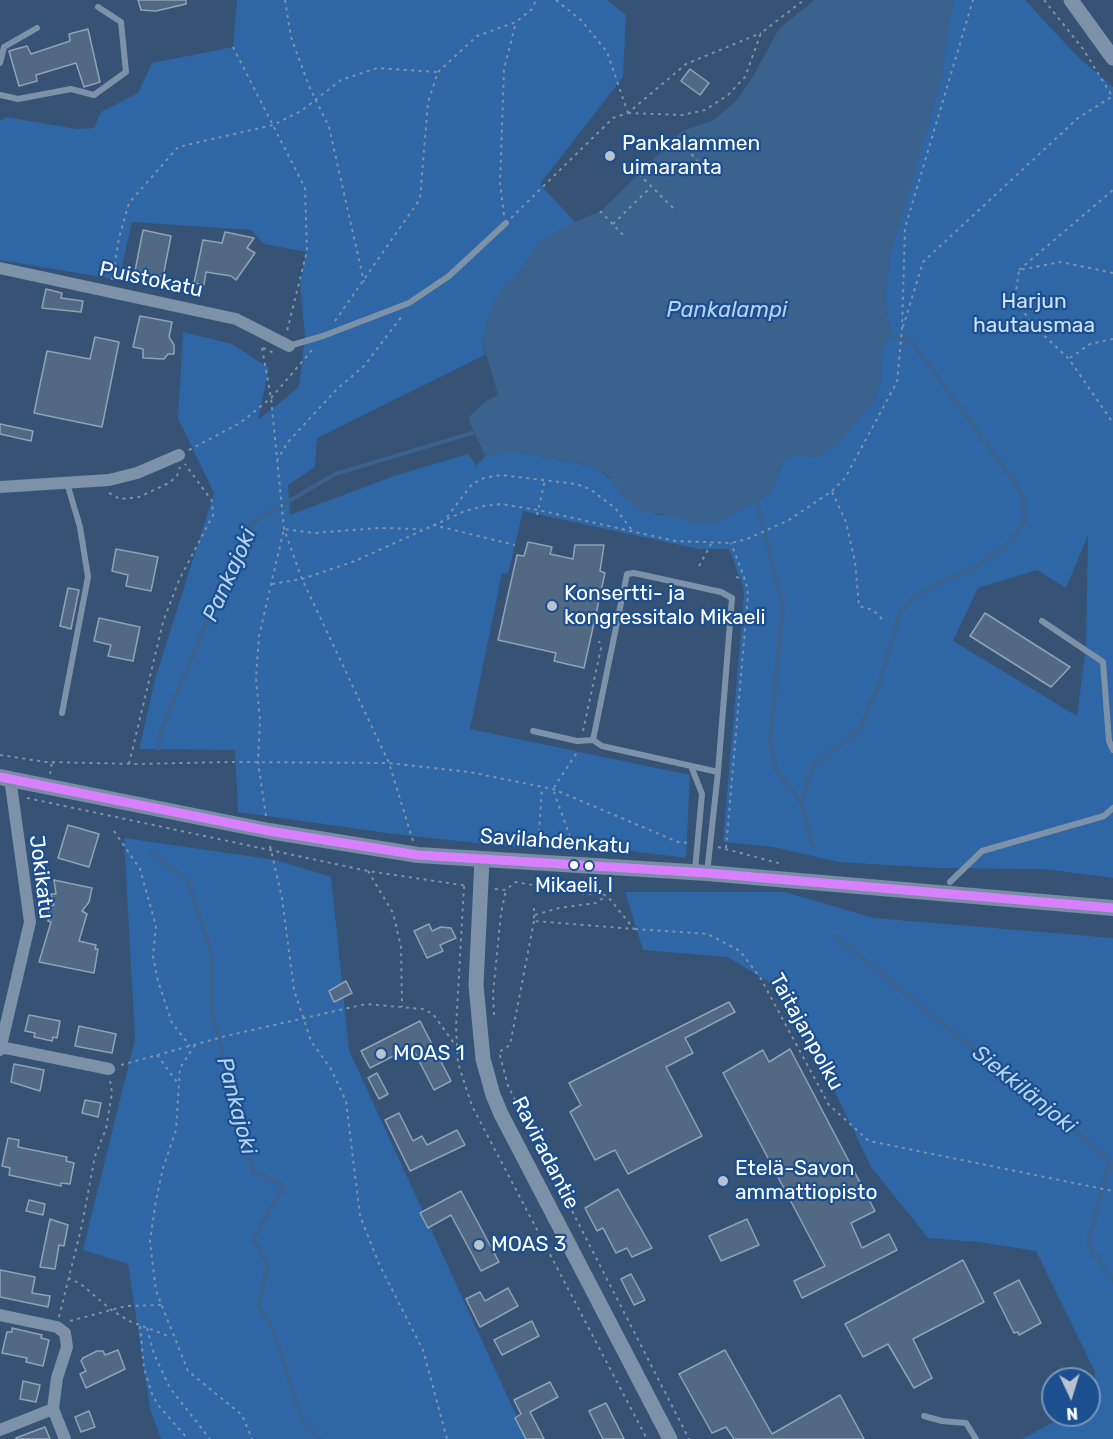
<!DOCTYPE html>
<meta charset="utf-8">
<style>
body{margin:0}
#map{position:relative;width:1113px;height:1439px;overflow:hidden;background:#365274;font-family:Rubik,sans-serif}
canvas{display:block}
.north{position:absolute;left:1041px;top:1367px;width:60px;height:60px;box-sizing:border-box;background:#1b4f8f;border:2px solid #7695bc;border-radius:50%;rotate:176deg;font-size:16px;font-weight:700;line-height:24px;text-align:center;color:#fff}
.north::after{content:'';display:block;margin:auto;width:21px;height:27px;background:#b9c2ce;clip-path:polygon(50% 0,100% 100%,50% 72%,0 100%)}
</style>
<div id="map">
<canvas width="1113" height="1439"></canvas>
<div class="north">N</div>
</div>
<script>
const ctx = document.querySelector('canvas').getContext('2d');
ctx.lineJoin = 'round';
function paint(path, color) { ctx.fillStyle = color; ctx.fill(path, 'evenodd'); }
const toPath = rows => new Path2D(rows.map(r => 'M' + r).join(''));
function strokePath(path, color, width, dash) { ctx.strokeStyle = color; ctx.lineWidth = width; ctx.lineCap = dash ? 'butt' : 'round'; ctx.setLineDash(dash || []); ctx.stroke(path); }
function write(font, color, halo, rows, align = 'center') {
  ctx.font = font + ' Rubik,sans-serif'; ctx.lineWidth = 4.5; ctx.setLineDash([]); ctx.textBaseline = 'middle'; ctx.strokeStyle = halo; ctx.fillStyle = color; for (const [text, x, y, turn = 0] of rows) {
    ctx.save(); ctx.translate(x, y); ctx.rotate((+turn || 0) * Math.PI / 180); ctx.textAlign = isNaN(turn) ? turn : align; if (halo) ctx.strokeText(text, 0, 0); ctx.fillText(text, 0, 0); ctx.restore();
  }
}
const green = toPath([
 [237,0,607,0,626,15,623,77,540,184,575,222,538,243,518,275,503,287,494,303,482,340,485,355,317,438,315,467,288,485,290,515,397,475,468,454,476,465,473,470,485,456,514,451,595,467,610,479,626,499,658,515,682,517,706,524,716,523,771,493,784,459,796,454,816,457,875,401,880,384,883,346,891,335,885,297,890,257,947,38,953,0,1025,0,1076,55,1113,87,1113,878,1043,869,937,868,839,862,773,847,723,842,744,596,743,586,729,549,700,549,675,544,523,511,508,574,502,573,470,729,690,775,686,858,600,847,522,848,394,834,238,812,235,750,139,749,156,676,214,493,178,418,183,332,232,344,269,368,258,420,299,387,305,337,300,284,306,252,264,244,251,230,132,222,119,280,0,260,0,121,6,117,77,129,94,128,101,112,138,93,152,63,233,47],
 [1088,535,1086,647,1077,716,953,641,978,588,1037,570,1066,588],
 [124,838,276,860,331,877,349,1050,527,1439,161,1439,150,1409,128,1264,83,1250,135,1039],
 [625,892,785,892,874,918,1113,938,1113,1439,1022,1439,1067,1415,1089,1415,1094,1386,1095,1372,1036,1251,978,1242,928,1238,871,1167,788,993,727,957,643,950]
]);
const water = toPath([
 [814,0,953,0,941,83,890,257,885,297,891,335,883,346,880,384,875,401,838,443,816,457,796,454,784,459,771,493,716,523,706,524,640,510,626,499,608,476,595,467,514,451,485,456,468,418,486,401,498,395,482,340,494,303,503,287,518,275,538,243,575,222,601,211,682,131,714,120,736,101,752,78,779,29]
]);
const stream = toPath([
 [756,500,783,605,770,742,776,770,801,802,813,846],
 [159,749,160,734,213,607,253,522,335,474,472,433],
 [801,802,813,766,860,728,879,685,900,613,914,597,949,578,971,571,1014,539,1025,520,1024,500,1014,481,912,342,891,335],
 [151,853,188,881,212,956,212,1014,253,1171,284,1186,253,1239,268,1265,258,1304,274,1332,302,1421,321,1439],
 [835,936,1110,1160,1088,1244,1113,1281]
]);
const building = toPath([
 [138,0,186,0,186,4,156,11,141,10,138,0],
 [88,29,100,82,84,87,76,63,36,75,37,81,19,86,9,51,27,46,31,54,70,41,69,34,88,29],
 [690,69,709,83,700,95,681,81,690,69],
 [143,230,171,236,163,277,135,271,143,230],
 [225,232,254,238,247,248,255,253,236,280,231,276,206,272,204,285,194,283,203,240,222,243,225,232],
 [46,289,62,293,61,298,83,301,81,312,42,308,46,289],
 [140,316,172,322,169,337,174,345,174,354,168,354,164,359,143,358,143,349,133,347,140,316],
 [95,337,119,342,102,427,34,413,47,351,90,359,95,337],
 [0,424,33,431,31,441,0,434,0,424],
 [528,542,552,547,550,554,573,559,575,545,604,545,600,571,605,573,584,668,554,661,556,653,498,640,517,555,524,556,528,542],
 [116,549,158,557,151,591,126,586,128,575,112,571,116,549],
 [68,588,79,590,71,629,60,626,68,588],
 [985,613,1070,667,1051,687,970,636,985,613],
 [99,618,140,627,133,661,108,656,111,645,94,641,99,618],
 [68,825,99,834,89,867,58,858,68,825],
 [54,880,92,888,89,902,82,911,87,914,79,941,96,945,95,949,98,949,94,973,39,962,51,922,48,921,49,907,54,905,51,894,56,894,54,880],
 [429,924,432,931,441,927,451,928,456,938,440,945,443,951,427,958,414,931,429,924],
 [346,981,352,993,334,1002,329,991,346,981],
 [729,1002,735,1012,685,1038,693,1053,666,1067,702,1136,628,1174,615,1150,595,1160,570,1112,581,1105,569,1083,729,1002],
 [29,1015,60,1021,57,1038,53,1037,52,1041,34,1037,35,1033,25,1031,29,1015],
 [420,1021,451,1081,434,1090,415,1053,408,1056,405,1050,370,1068,361,1051,420,1021],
 [79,1026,116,1034,112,1053,75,1046,79,1026],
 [790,1049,875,1211,851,1223,862,1248,889,1234,897,1250,802,1298,794,1281,825,1266,723,1073,763,1050,769,1062,790,1049],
 [14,1064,44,1070,40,1091,11,1082,14,1064],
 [377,1073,388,1094,379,1099,368,1078,377,1073],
 [85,1100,101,1103,98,1117,82,1113,85,1100],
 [399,1113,413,1141,422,1136,427,1145,457,1130,465,1145,410,1171,385,1120,399,1113],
 [8,1138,19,1140,18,1147,67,1157,66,1161,74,1163,70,1184,61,1183,61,1186,9,1175,10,1168,2,1166,8,1138],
 [618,1189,652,1248,632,1257,627,1248,616,1253,603,1228,597,1231,585,1208,618,1189],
 [461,1191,499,1262,481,1271,451,1215,428,1228,420,1213,461,1191],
 [29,1200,45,1204,43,1215,26,1211,29,1200],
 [50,1219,68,1225,64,1246,59,1245,55,1269,40,1267,50,1219],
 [747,1219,759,1245,721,1261,709,1236,747,1219],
 [963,1260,984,1302,913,1339,932,1378,914,1388,888,1344,863,1357,845,1324,963,1260],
 [0,1270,35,1277,32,1293,50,1296,48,1307,0,1297,0,1270],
 [631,1274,645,1300,634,1305,621,1279,631,1274],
 [1019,1280,1041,1323,1019,1335,1018,1332,1014,1333,994,1293,1019,1280],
 [508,1288,518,1306,480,1327,466,1299,480,1292,485,1301,508,1288],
 [532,1321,539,1336,502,1355,494,1340,532,1321],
 [12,1328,42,1335,41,1338,49,1340,43,1366,26,1362,27,1358,2,1353,7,1332,12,1332,12,1328],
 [118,1350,125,1369,86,1388,80,1374,86,1371,81,1361,83,1358,97,1351,103,1351,105,1355,118,1350],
 [725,1350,772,1434,840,1395,864,1439,734,1439,726,1427,712,1433,679,1374,725,1350],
 [23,1381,40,1385,36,1402,20,1399,23,1381],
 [550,1382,558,1397,530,1412,544,1439,526,1439,515,1418,521,1414,514,1400,550,1382],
 [606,1403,624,1439,603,1439,589,1411,606,1403],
 [89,1411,95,1427,81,1432,75,1417,89,1411],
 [45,1427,50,1439,16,1439,16,1438,45,1427]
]);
const path = toPath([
 [285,0,291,37,309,86,329,127,364,282],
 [556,0,582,21,607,52,628,113],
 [1044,0,1083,49,1112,96],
 [233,47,305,188,307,251,287,331],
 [628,113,682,115,705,110,728,95,745,77,761,33,804,0],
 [677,137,704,169],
 [639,174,675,210],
 [600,211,626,238],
 [504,215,500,184,504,69,516,22],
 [511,218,613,118,628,113,686,64,761,33],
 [613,224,651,187],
 [1019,270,1113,190],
 [1113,273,1061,262,1019,270,1015,299,1032,324,1069,359,1113,423],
 [112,280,119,238,129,203,178,147,273,125,301,111,341,80,377,68,438,72],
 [335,321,420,199,428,102,438,72,477,36,516,22,532,9,536,0],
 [903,327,923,262,1078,118,1113,96],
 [262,348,271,398,284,529,302,579,389,763,413,841],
 [263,348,274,353],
 [1070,358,1090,344,1113,339],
 [189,450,240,423,271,398,313,349],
 [277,461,287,443,337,389,364,366,402,316],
 [832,492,846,522,855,562,859,606,873,610,883,620],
 [109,493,120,499,139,497,169,483,177,476,180,467],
 [537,515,545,480],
 [447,517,472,484,484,478,501,475,576,484,590,489,615,508,632,530],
 [433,525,515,545],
 [699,566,711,544],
 [736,577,745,579],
 [272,584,302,579,355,561,465,511,484,506,501,504,538,510,675,541,731,543,747,539,789,520,832,491,845,478,897,382,902,329,905,228,973,0],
 [583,731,601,648,599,641],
 [0,755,46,762,136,764,231,762,389,763,469,772,553,789,678,842,689,843],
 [129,764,163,622,179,580,213,515,212,501,185,464],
 [50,774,52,762],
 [27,798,368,871,468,886],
 [266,816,258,762,260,720,256,678,259,636,284,529,314,533,378,528,421,529],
 [114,831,140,869,156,926,153,956,158,981,172,1023,190,1046],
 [539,832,542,788],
 [270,846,282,898,294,990,311,1041,331,1069,346,1101,360,1216,380,1266,423,1350,447,1439],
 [718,847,782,864],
 [726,848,748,595,746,582,731,543],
 [575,851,553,789,578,751],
 [368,871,393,913,401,947,402,1007],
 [464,886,456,1027,458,1063,472,1106,647,1439],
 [495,889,506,890,515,882,587,894,601,893,609,898,634,929,534,921,534,908],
 [535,915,559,908,596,903,606,896],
 [534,921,510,1045,499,1052,508,1086,689,1439],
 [635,929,708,934,740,951,761,979,829,1105,869,1141,1113,1191],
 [494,1015,493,994,501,913,506,890],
 [195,1045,180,1068,176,1130,163,1168,156,1200,150,1241,156,1291,188,1371,242,1415,252,1439],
 [157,1055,177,1082],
 [121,1065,226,1036,366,1004,423,1009,433,1014,456,1046],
 [68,1278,81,1284,110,1309,129,1321,171,1337],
 [59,1317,82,1225,95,1156,106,1129,112,1093,110,1080],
 [70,1321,126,1306,161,1305],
 [140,1326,144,1368,152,1394,158,1405,188,1439],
 [147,1328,154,1354,170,1388,210,1439]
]);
const service = toPath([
 [0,63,4,47,37,28],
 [0,95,18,99,71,89,94,95,126,72,121,22,98,7],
 [289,346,323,336,409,303,449,276,506,223],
 [1042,621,1103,662,1109,741,1113,750],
 [62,713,88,577,80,527,67,483],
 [533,731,577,741,593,740],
 [691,766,702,794,695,870],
 [707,873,718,772,732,598,721,592,634,573,627,574,593,740,602,746,718,772],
 [950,882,982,851,1104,816,1113,808],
 [924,1416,942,1421,966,1423,976,1439]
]);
const minor = toPath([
 [0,268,236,319,289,346],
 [0,487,109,480,137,473,179,455],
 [0,1047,109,1069],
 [0,1050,30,922,10,778],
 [0,1315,57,1327,65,1333,67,1347,57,1378,53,1409,65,1439],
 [0,1430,53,1409]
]);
const tertiary = toPath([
 [1071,0,1113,58],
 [482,860,476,985,483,1059,493,1095,501,1114,670,1439]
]);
const secondary = toPath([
 [0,777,269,831,418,855,707,873,1113,908]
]);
const bus1 = toPath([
 [0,777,269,831,418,855,707,873,1113,908]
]);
const markers = [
 [610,156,6,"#b9c2ce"],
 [552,606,6,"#b9c2ce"],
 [574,865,5,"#fff"],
 [589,866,5,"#fff"],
 [381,1054,6,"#b9c2ce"],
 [723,1181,6,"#b9c2ce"],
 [479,1245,6,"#b9c2ce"]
];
const busNames = [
 ["Mikaeli, I",574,886]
];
const poiNames = [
 ["Pankalammen",622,144],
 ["uimaranta",622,168],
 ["Konsertti- ja",564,594],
 ["kongressitalo Mikaeli",564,618],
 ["MOAS 1",393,1054],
 ["Etelä-Savon",735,1169],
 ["ammattiopisto",735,1193],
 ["MOAS 3",491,1245]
];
const streetNames = [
 ["Puistokatu",151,280,12],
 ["Savilahdenkatu",555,842,4],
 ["Jokikatu",41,877,83],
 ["Taitajanpolku",806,1032,61],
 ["Raviradantie",545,1153,63]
];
const parkNames = [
 ["Harjun",1034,302],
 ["hautausmaa",1034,326]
];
const waterNames = [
 ["Pankalampi",727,311],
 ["Pankajoki",230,575,-66],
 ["Siekkilänjoki",1024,1090,39],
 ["Pankajoki",236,1106,75]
];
paint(green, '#2f66a5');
paint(water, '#3b618d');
strokePath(stream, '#3b618d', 4);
paint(building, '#526984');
strokePath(building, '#92a2b6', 1.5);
strokePath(path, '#7d92a8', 2, [3, 4.5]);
strokePath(service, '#7d92a8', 6);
strokePath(minor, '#7d92a8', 12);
strokePath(tertiary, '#7d92a8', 15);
strokePath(secondary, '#798da4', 16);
strokePath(bus1, '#d880ff', 9);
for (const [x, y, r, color] of markers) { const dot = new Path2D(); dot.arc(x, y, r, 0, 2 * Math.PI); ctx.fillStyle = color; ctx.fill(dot); strokePath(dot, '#1b4f8f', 2); }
write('20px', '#fff', '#1b4f8f', busNames);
write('21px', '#fff', '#1b4f8f', poiNames, 'left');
write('21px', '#fff', '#1b4f8f', streetNames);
write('21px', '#cfe3fa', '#1b4f8f', parkNames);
write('italic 22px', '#b5d3f5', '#1b4f8f', waterNames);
</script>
